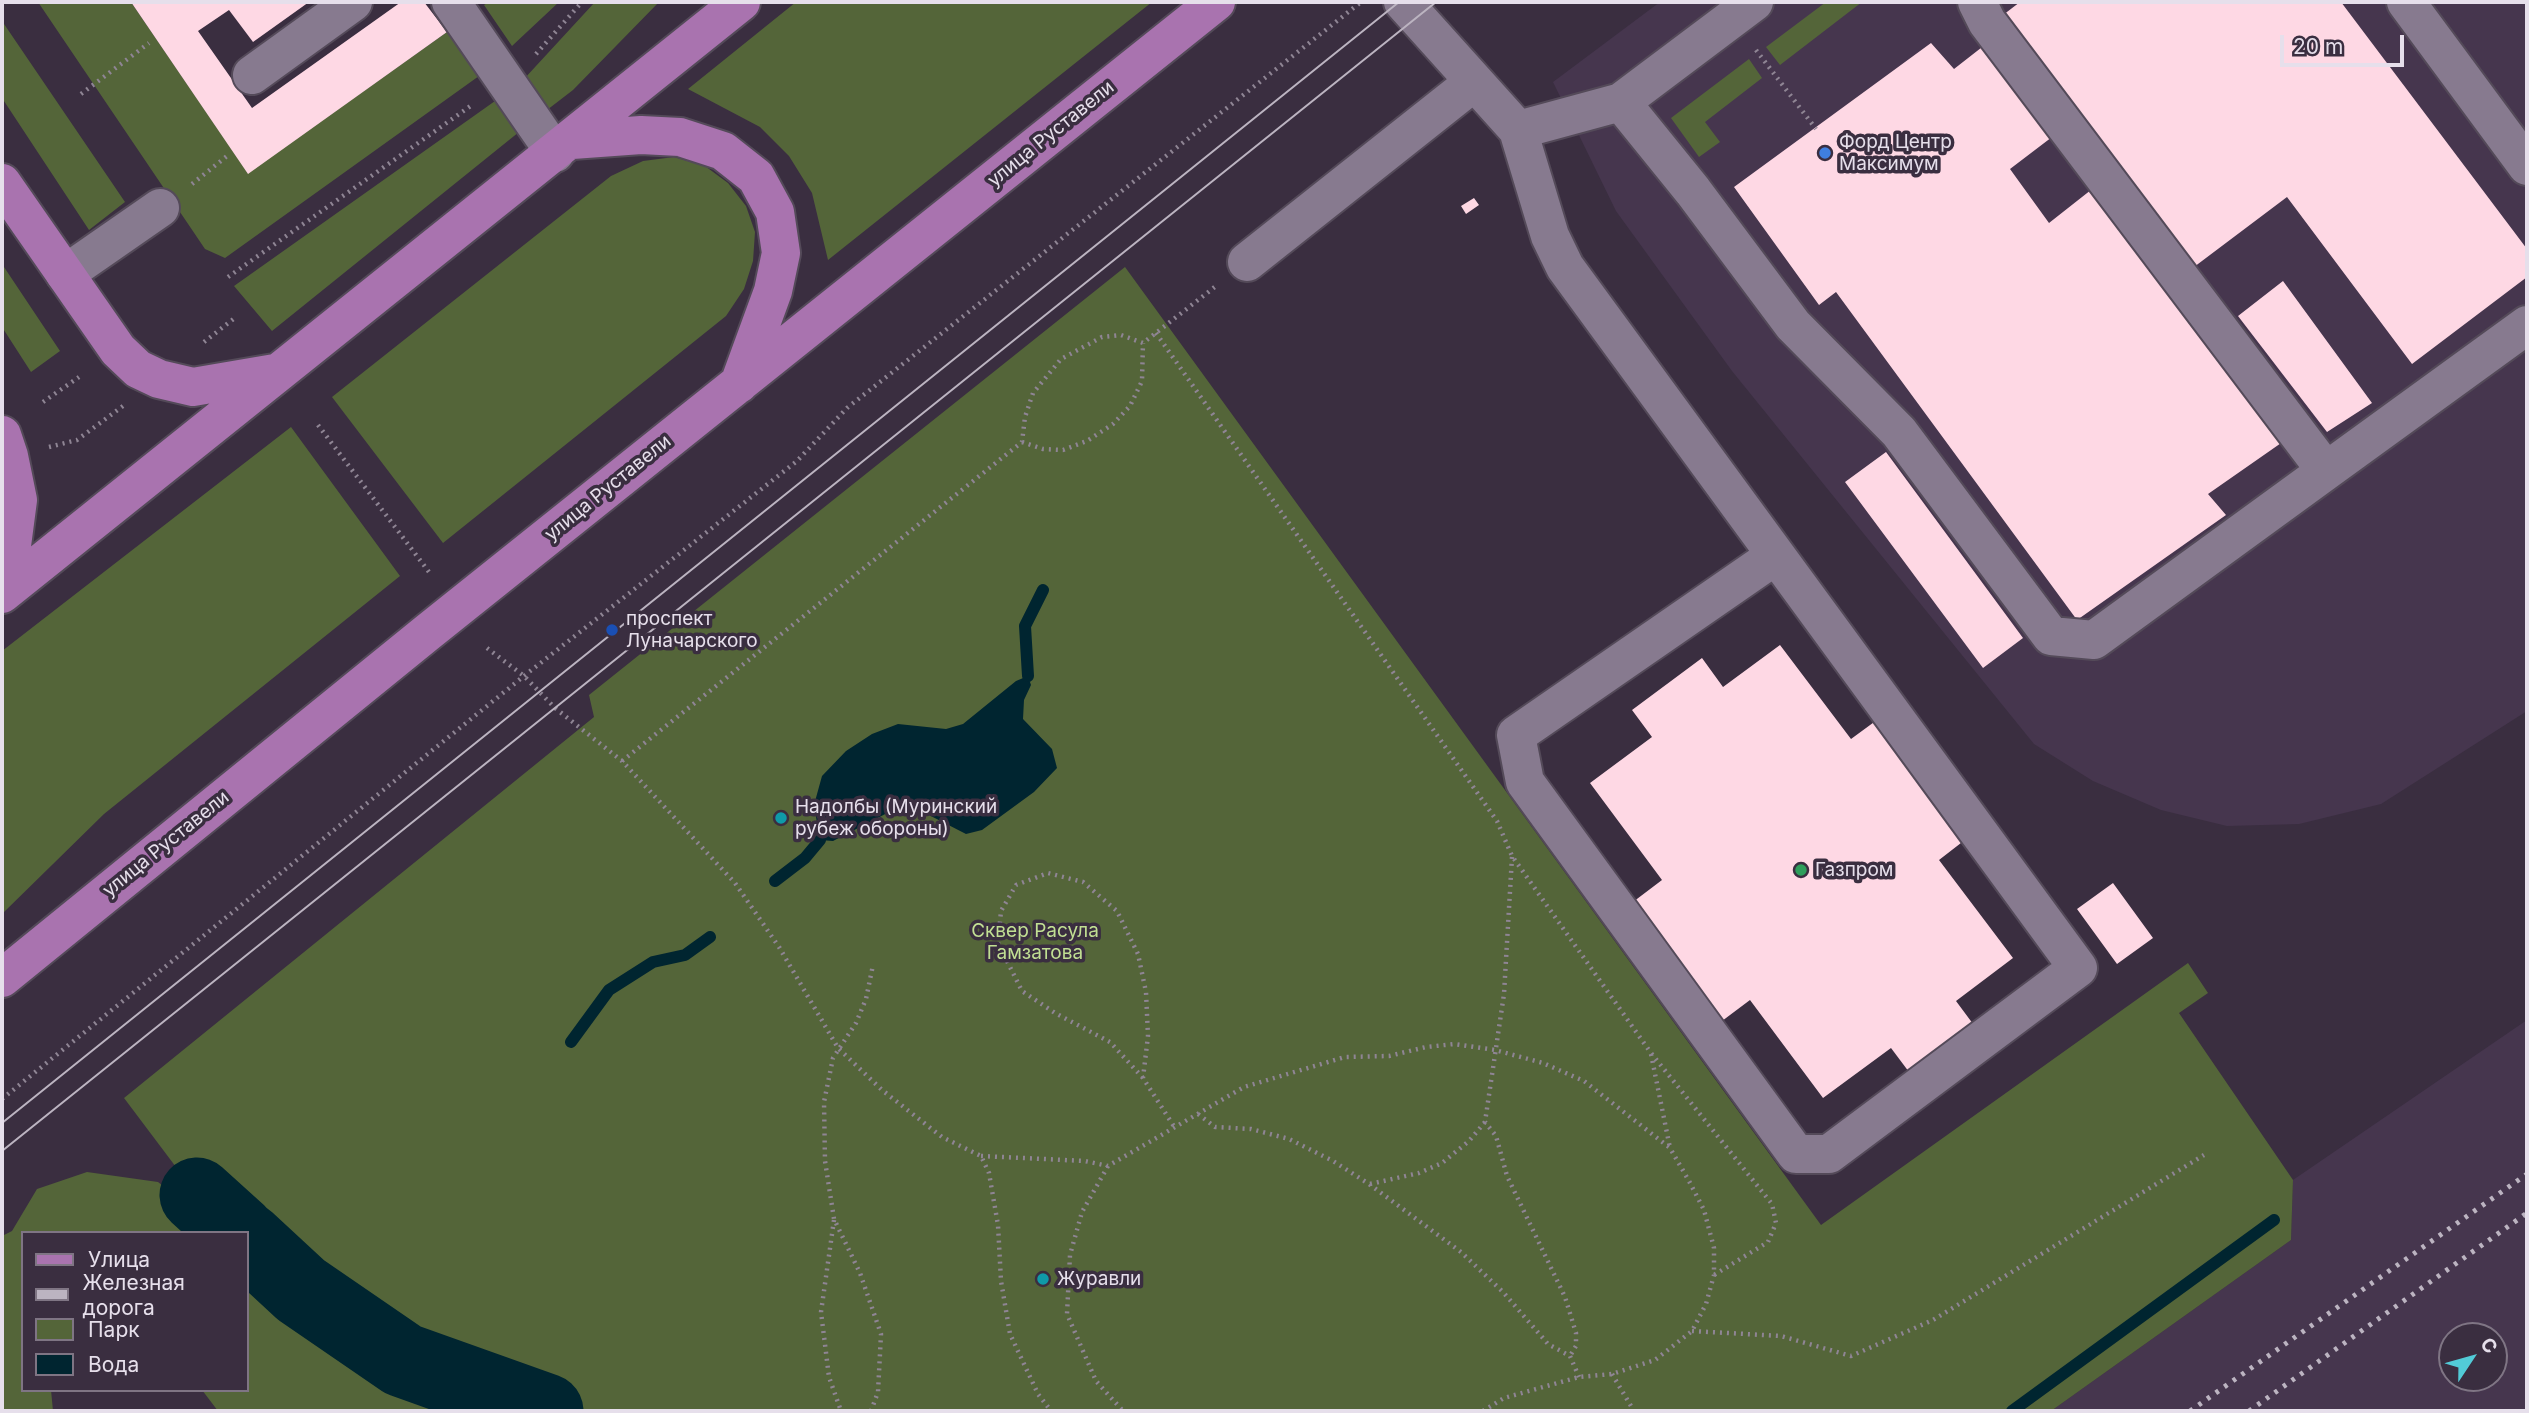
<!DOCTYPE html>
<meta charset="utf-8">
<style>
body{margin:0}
#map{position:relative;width:2529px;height:1413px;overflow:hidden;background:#3a2e40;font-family:Inter,sans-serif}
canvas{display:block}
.frame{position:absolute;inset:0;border:4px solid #e6dfeb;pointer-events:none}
.legend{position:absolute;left:21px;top:1231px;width:228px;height:161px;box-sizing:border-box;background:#3a2e40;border:2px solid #7f7584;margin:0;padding:9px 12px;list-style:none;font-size:21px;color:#e6dfeb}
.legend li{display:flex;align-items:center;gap:14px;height:35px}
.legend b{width:35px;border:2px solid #7f7584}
.north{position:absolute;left:2438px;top:1322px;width:70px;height:70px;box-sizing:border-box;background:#3a2e40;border:2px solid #7f7584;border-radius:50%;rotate:54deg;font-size:19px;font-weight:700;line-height:28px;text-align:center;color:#e6dfeb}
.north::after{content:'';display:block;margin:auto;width:24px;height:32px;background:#52cbd7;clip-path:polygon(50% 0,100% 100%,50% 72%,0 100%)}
.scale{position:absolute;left:2280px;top:35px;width:124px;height:32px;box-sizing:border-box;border:4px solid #e6dfeb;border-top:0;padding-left:9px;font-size:21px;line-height:24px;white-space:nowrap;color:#e6dfeb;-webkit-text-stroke:5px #3a2e40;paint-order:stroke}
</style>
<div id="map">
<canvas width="2529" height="1413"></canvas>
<div class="frame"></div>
<ul class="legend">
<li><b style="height:9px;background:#a973af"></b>Улица</li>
<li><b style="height:9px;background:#bcb4c1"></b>Железная дорога</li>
<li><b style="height:19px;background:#546539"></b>Парк</li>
<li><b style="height:19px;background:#002530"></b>Вода</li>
</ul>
<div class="north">С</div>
<div class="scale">20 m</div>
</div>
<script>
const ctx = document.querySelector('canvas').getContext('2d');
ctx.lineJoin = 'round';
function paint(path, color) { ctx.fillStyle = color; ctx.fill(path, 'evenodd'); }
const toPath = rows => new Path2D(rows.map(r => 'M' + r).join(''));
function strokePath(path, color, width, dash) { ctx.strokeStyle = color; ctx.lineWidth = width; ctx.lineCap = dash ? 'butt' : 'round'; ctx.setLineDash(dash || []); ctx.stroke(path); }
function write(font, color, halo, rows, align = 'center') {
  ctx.font = font + ' Inter,sans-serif'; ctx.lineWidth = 7; ctx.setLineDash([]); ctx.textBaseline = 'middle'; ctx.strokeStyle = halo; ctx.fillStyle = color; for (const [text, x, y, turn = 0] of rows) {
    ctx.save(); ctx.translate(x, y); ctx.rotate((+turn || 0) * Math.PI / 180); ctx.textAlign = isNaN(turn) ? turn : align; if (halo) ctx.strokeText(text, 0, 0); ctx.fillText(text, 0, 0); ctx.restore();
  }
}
const built = toPath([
 [1660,2,2527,2,2527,711,2381,804,2299,824,2227,826,2161,810,2093,781,2034,744,1732,371,1616,211,1553,82],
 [2527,1020,2527,1411,2051,1411,2291,1240,2293,1180],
 [2452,1336,2494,1336,2494,1378,2452,1378]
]);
const green = toPath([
 [38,2,131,2,248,173,447,32,479,76,225,258,205,249],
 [489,2,559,2,512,46,484,5],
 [595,2,659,2,573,90,547,110,524,79],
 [796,2,1152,2,828,260,812,193,789,156,760,127,688,89],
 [1826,2,1862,2,1780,65,1766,47],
 [2,21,125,202,89,230,2,98],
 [1749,59,1762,78,1705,122,1720,142,1699,157,1671,118],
 [495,101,519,132,272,331,234,286],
 [674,157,705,166,728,183,746,206,755,232,753,261,744,289,726,316,443,543,332,397,611,176,643,161],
 [2,264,60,351,31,372,2,327],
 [1125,267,1821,1225,2188,963,2208,993,2179,1013,2293,1180,2291,1240,2051,1411,546,1411,403,1360,301,1290,247,1240,247,1233,239,1233,197,1195,124,1098,594,717,589,695],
 [291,427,400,576,104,814,2,914,2,651],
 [87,1172,158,1182,222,1233,23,1233,23,1390,51,1390,53,1411,2,1411,2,1236,12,1231,37,1189],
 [247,1255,292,1297,399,1372,510,1411,218,1411,202,1390,247,1390]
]);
const water = toPath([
 [1028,676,1031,685,1024,700,1023,719,1052,749,1057,768,1034,792,982,830,966,834,925,813,893,810,833,841,820,840,814,805,822,776,846,751,872,734,898,724,946,729,963,724,1016,681]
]);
const stream = toPath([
 [1028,676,1025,626,1043,590],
 [775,881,805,858,820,840],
 [571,1042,609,990,653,962,685,955,710,937],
 [2012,1411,2274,1220]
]);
const river = toPath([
 [197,1195,239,1233],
 [247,1240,301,1290,403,1360,546,1411]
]);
const building = toPath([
 [131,2,309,2,253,42,229,10,198,31,252,108,401,2,424,2,447,32,248,174],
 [2020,2,2341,2,2527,249,2527,277,2412,364,2287,197,2194,267,2003,15],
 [1931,43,1954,69,1986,44,2056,134,2010,169,2049,223,2096,186,2284,441,2208,494,2226,515,2077,620,1836,292,1819,305,1734,187],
 [1474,198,1479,205,1466,214,1461,206],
 [2283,281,2372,403,2327,432,2238,316],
 [1886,452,2023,638,1983,668,1845,482],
 [1780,645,1851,739,1881,717,1970,836,1939,860,2013,958,1956,1001,1979,1032,1915,1080,1891,1048,1823,1098,1750,1000,1718,1024,1629,905,1662,880,1590,783,1652,737,1632,710,1702,658,1723,687],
 [2113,883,2153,938,2117,964,2077,909]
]);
const path = toPath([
 [1756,50,1816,129],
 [536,54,582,2],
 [81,94,149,43],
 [192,184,227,156],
 [228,277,472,105],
 [1156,333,1497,821,1512,856,1651,1053,1772,1204,1776,1223,1768,1242,1714,1275],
 [204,342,236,317],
 [43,402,79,377],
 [318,425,429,572],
 [1022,442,1043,449,1063,450,1087,441,1113,424,1130,406,1142,381,1143,343],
 [49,447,77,440,123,406],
 [487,648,524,676,555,708,622,761,735,883,779,947,838,1048,882,1090,942,1137,981,1156,989,1173,998,1225,1001,1281,1010,1334,1038,1394,1051,1411],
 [622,761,1022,442,1025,417,1033,393,1061,359,1102,337,1121,335,1143,343,1216,286],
 [1512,857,1504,994,1485,1122,1496,1136,1507,1176,1565,1297,1576,1333,1576,1346,1570,1356],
 [1651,1054,1670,1148],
 [1143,1078,1110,1042,1055,1013,1022,991,998,943,1001,911,1016,885,1048,873,1083,882,1117,911,1138,954,1146,992,1148,1036,1143,1078,1175,1128],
 [2,1099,524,676,797,461,847,408,1361,2],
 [1198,1114,1215,1127,1251,1129,1289,1139,1333,1161,1369,1184,1461,1252,1503,1292,1548,1344,1570,1356,1579,1377],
 [981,1156,1085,1161,1108,1166,1244,1087,1345,1057,1389,1056,1426,1047,1454,1044,1495,1050,1543,1063,1584,1081,1670,1148,1689,1181,1704,1210,1714,1248,1714,1275,1706,1304,1692,1331,1655,1360,1612,1374,1579,1377,1504,1398,1483,1411],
 [1108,1166,1082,1212,1070,1255,1067,1314,1096,1381,1123,1411],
 [1370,1184,1419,1173,1442,1163,1469,1141,1485,1122],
 [834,1220,821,1312,829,1377,841,1411],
 [1692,1331,1781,1336,1851,1356,1933,1320,2204,1155],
 [1612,1374,1634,1411],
 [871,1411,878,1392,881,1334,860,1273,834,1219,825,1161,824,1102,833,1058,856,1023,866,999,873,965]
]);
const minor = toPath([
 [451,2,555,153],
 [1403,2,1518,130,1621,102,1754,2],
 [2406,2,2527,166],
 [252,75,353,2],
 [1621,102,1693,191,1793,325,1899,432,2051,636,2094,640,2326,471,1987,22,1977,2],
 [1518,130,1550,236,1565,267,2078,968,1829,1154,1796,1154,1525,782,1516,735,1775,556],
 [1247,262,1474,82],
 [65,274,160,208],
 [2326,471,2527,325]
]);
const major = toPath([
 [572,140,641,135,680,137,723,151,756,177,775,212,781,253,773,291,739,384],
 [2,183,118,350,138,369,159,379,193,387,275,373],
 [2,435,9,456,18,500,11,553,2,576],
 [2,594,741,2],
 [2,978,428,632,1216,2]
]);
const tram = toPath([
 [2,1123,1399,2],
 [2,1151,1436,2]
]);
const rail = toPath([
 [2190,1411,2527,1174],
 [2249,1411,2527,1213]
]);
const markers = [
 [1825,153,7,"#3f7fe0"],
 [612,630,7,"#1a4fb4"],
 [781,818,7,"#0f9aa8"],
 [1801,870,7,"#2e9e5b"],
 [1043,1279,7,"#0f9aa8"]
];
const streetNames = [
 ["улица Руставели",1051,134,-39],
 ["улица Руставели",608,488,-39],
 ["улица Руставели",166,844,-39]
];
const poiNames = [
 ["Форд Центр",1839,142],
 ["Максимум",1839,164],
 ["проспект",626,619],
 ["Луначарского",626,641],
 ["Надолбы (Муринский",795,807],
 ["рубеж обороны)",795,829],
 ["Газпром",1815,870],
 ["Журавли",1057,1279]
];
const parkNames = [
 ["Сквер Расула",1035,931],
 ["Гамзатова",1035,953]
];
paint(built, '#46364e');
paint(green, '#546539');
paint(water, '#002530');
strokePath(stream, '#002530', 12);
strokePath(river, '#002530', 75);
paint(building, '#fed8e4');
strokePath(minor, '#544a59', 42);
strokePath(major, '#544a59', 42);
strokePath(path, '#8f8594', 4.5, [2, 5]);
strokePath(minor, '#877a8f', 38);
strokePath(major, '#a973af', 38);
strokePath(tram, '#bcb4c1', 2);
strokePath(rail, '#bcb4c1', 5, [3.5, 7]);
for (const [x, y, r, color] of markers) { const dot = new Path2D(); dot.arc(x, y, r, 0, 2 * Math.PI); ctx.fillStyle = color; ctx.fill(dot); strokePath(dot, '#3a2e40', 2.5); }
write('19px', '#e6dfeb', '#3a2e40', streetNames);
write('19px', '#e6dfeb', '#3a2e40', poiNames, 'left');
write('19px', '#c1df93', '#3a2e40', parkNames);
</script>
